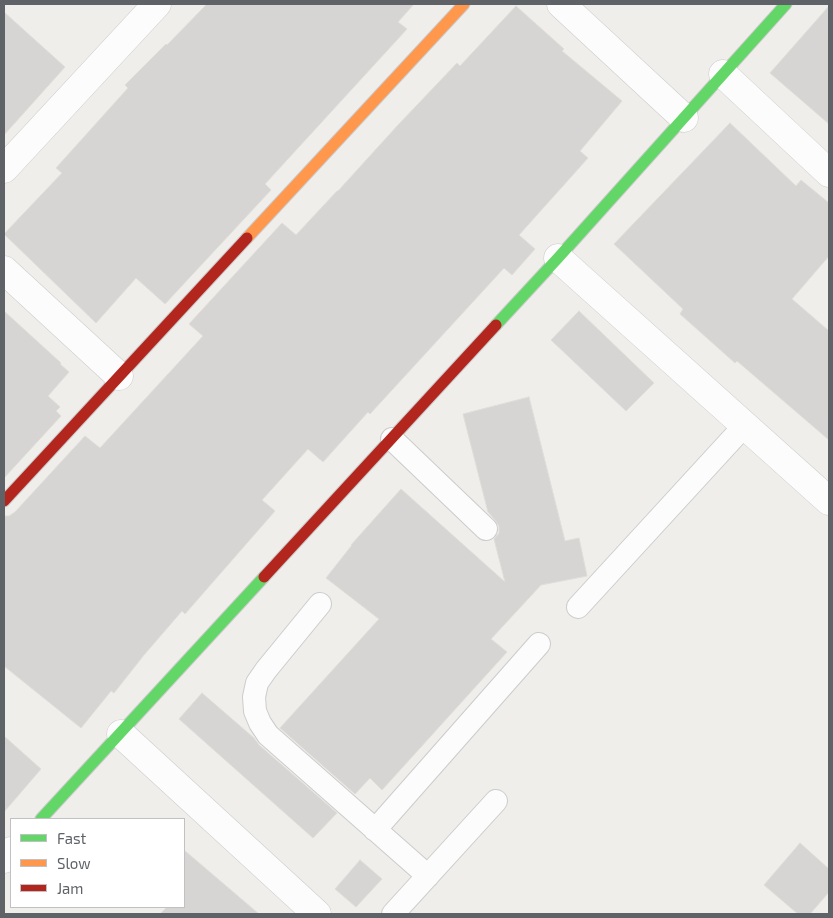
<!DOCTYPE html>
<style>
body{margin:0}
#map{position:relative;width:833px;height:918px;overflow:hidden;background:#efeeea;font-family:"Exo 2",sans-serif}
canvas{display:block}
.frame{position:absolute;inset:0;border:5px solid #5f6368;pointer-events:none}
.legend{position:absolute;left:10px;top:818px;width:175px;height:90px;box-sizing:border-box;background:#fff;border:1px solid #bfc1c3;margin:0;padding:6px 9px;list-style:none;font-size:15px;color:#5f6368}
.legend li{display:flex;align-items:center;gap:10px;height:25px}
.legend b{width:25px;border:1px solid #bfc1c3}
</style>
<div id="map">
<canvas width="833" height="918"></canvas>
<div class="frame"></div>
<ul class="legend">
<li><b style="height:6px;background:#63d668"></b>Fast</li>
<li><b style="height:6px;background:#ff974d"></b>Slow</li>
<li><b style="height:6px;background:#b3261e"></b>Jam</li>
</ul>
</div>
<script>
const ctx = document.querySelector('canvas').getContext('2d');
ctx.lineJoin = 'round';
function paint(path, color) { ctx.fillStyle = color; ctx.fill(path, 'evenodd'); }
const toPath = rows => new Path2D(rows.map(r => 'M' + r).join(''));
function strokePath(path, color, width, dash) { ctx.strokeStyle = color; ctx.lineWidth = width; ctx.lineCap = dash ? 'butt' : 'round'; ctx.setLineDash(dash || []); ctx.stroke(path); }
const building = toPath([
 [207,4,414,4,398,22,407,29,265,184,271,190,165,304,136,278,96,323,4,234,62,173,56,168,128,88,125,85,166,44,167,45,207,4],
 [516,6,564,49,562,51,622,101,580,151,588,158,519,235,535,249,512,275,504,268,370,414,368,412,323,462,308,449,262,500,275,511,185,614,182,611,144,655,114,693,111,691,81,728,4,666,4,516,9,516,15,512,85,436,100,448,203,336,189,324,282,223,296,235,337,191,338,191,398,125,457,63,460,66,516,6],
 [829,6,829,124,770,73,829,6],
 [4,12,65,67,4,135,4,12],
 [730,123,796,186,801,180,829,203,829,256,792,299,829,331,829,440,737,361,735,363,680,314,683,309,614,244,730,123],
 [4,311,61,363,60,364,69,372,48,396,60,407,56,411,61,416,4,478,4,311],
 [579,311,654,383,626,411,551,340,579,311],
 [529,397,565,541,579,538,587,576,541,585,491,639,507,652,382,790,370,778,355,794,280,728,379,619,326,578,352,545,351,545,401,489,505,582,494,539,499,533,499,526,495,520,488,512,463,414,529,397],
 [202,693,254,738,259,745,337,813,313,838,179,719,202,693],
 [4,736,41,769,4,812,4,736],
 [800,843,829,869,829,892,810,914,798,914,764,885,800,843],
 [184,850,259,914,160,914,167,907,184,907,184,850],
 [360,860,382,879,356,907,335,889,360,860]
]);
const lane = toPath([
 [392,439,486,529],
 [320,604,266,670,257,683,254,697,255,711,260,723,268,735,428,876],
 [578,607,745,425],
 [375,830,539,644],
 [393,914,496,801]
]);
const street = toPath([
 [561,4,684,118],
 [723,74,829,173],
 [4,169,157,4],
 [558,258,829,501],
 [4,270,119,376],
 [121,734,317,914],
 [4,859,11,851]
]);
const fast = toPath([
 [496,325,558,258,786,4],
 [41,819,264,577]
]);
const slow = toPath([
 [247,238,464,4]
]);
const jam = toPath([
 [4,501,247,238],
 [264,577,496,325]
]);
paint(building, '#d6d5d3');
strokePath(building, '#deddd9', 1);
strokePath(lane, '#cbcccc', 24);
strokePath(street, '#cbcccc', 29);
strokePath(fast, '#cacacb', 13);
strokePath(slow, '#cacacb', 13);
strokePath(jam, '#cacacb', 13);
strokePath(lane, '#fdfcfc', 22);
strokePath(street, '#fdfcfc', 28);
strokePath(fast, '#63d668', 11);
strokePath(slow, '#ff974d', 11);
strokePath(jam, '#b3261e', 11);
</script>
